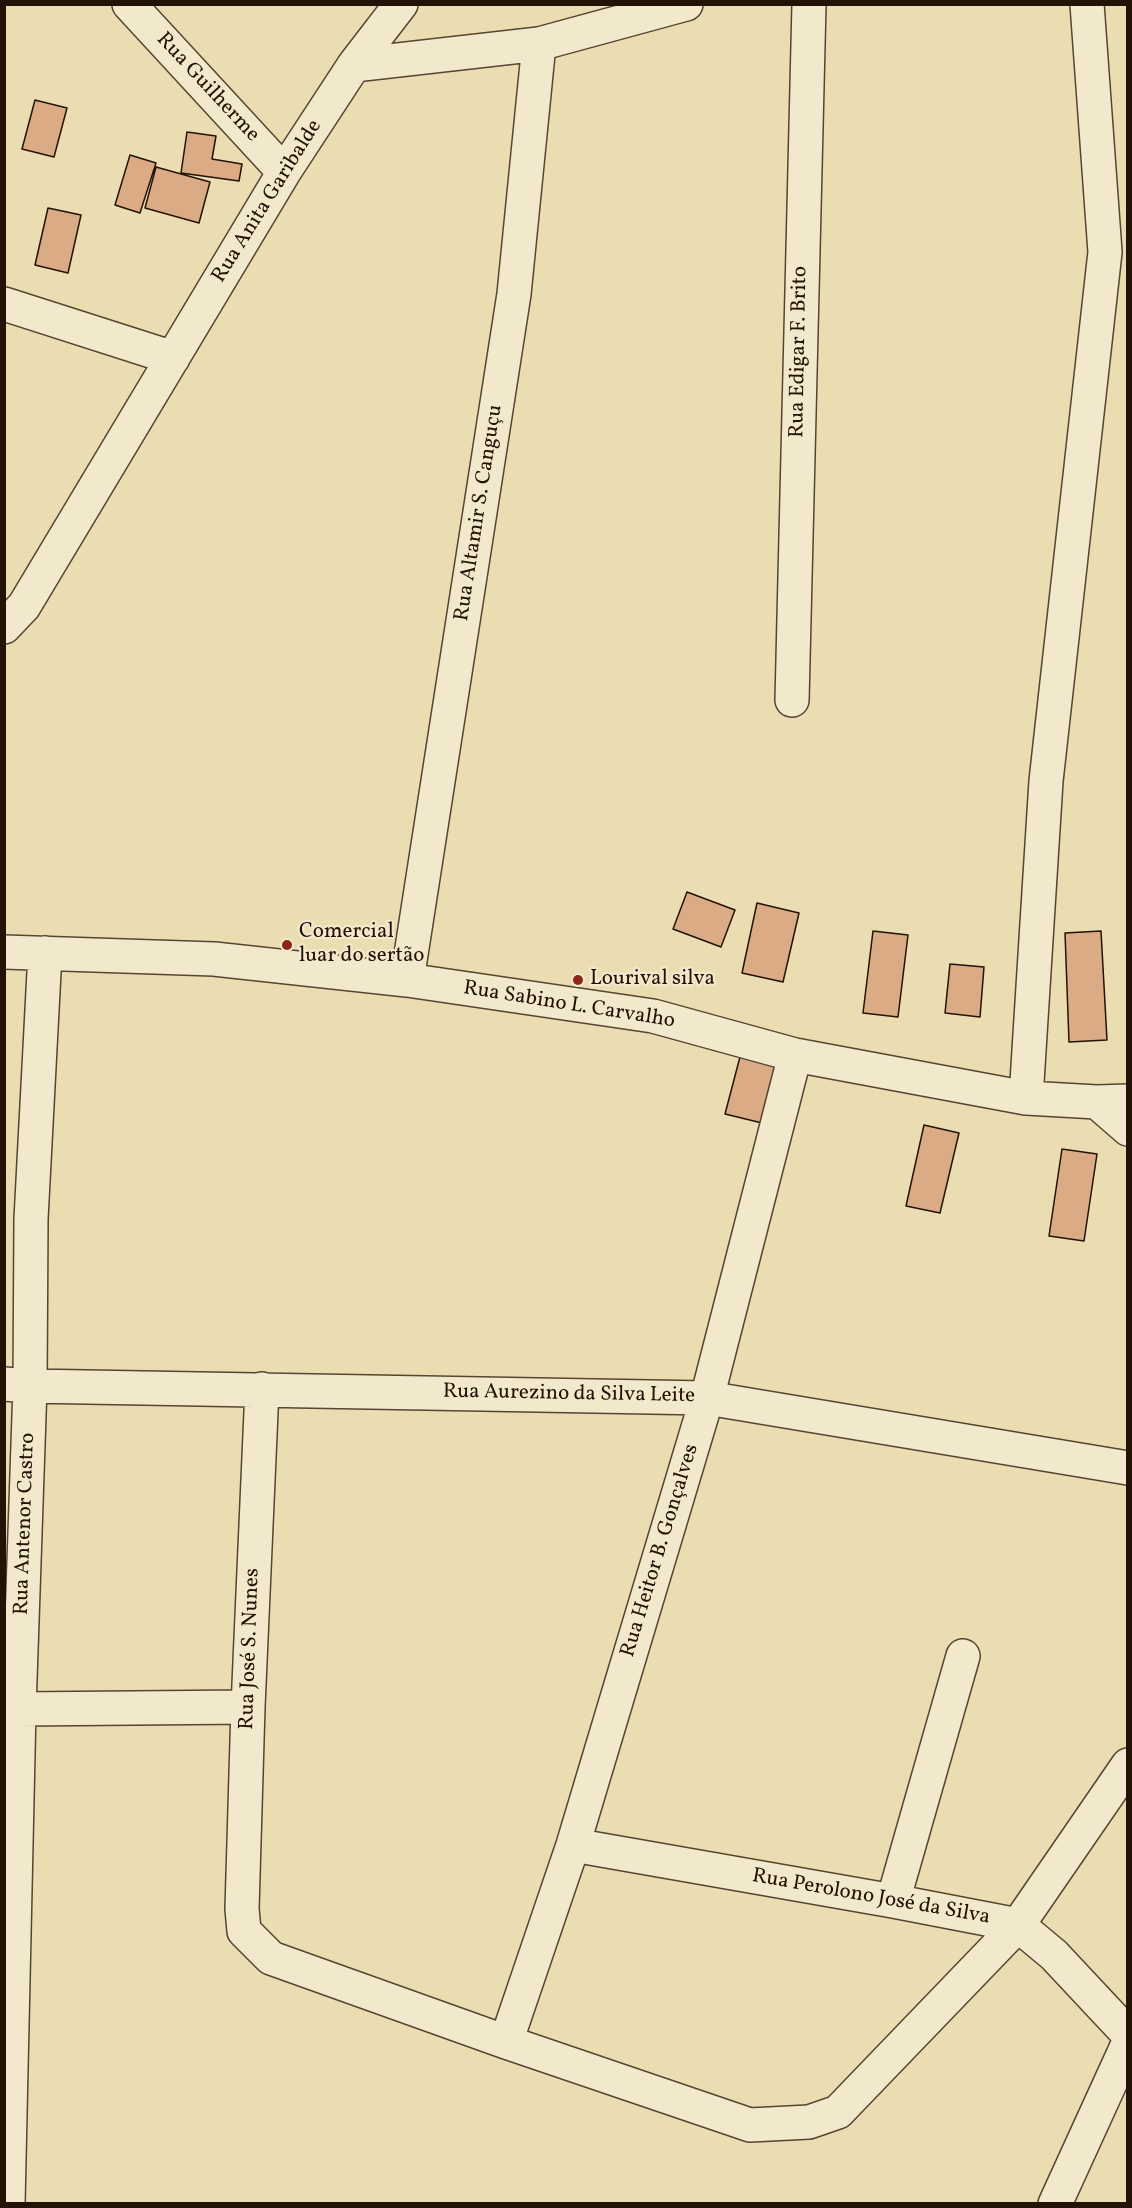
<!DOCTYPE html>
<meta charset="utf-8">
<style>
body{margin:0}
#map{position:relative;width:1132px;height:2208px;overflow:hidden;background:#ebddb2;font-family:Vollkorn,serif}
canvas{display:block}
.frame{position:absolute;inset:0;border:6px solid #231206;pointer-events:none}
</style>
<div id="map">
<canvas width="1132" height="2208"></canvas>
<div class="frame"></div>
</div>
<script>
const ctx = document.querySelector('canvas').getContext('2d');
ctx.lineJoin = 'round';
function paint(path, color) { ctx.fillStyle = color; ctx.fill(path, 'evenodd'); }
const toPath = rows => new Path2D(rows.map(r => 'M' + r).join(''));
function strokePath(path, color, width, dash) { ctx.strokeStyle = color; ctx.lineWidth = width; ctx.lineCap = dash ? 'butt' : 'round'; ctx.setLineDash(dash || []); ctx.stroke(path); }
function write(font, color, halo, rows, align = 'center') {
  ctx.font = font + ' Vollkorn,serif'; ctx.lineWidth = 4.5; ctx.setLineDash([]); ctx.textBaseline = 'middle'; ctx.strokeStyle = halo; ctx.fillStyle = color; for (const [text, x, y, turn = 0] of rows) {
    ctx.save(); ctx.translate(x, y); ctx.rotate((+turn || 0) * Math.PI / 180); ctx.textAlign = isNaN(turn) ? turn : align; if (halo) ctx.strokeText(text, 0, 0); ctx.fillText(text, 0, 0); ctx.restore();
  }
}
const building = toPath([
 [35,100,67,108,54,157,22,149,35,100],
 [187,132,216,136,212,159,242,164,239,181,181,173,187,132],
 [130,155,156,163,140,213,115,205,130,155],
 [156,167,210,182,199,223,145,208,156,167],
 [48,208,81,215,68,273,35,265,48,208],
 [687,892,735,910,721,947,673,929,687,892],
 [757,903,799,913,783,982,742,973,757,903],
 [873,931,908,935,898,1017,863,1013,873,931],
 [1101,931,1107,1040,1069,1042,1065,933,1101,931],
 [950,964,984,967,980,1017,945,1013,950,964],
 [741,1053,778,1061,762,1123,725,1114,741,1053],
 [924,1125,959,1133,940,1213,906,1206,924,1125],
 [1062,1149,1097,1154,1084,1241,1049,1236,1062,1149]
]);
const minor = toPath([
 [129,4,284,172],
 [354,65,401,4],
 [4,304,173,358],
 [4,627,24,606,284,172,354,65,539,44,686,4],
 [792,700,809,4],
 [4,952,214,959,407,980,653,1016,795,1055,1026,1098,1097,1102,1128,1101],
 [407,980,514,294,539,44],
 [1026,1098,1046,781,1105,252,1087,4],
 [1097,1102,1128,1129],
 [4,1384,30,1386,707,1398,1128,1468],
 [262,1389,248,1707,242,1909,244,1931,271,1958,506,2042,750,2125,809,2122,838,2112,1018,1925,1128,1765],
 [19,1709,248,1707],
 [573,1845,893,1901,1018,1925,1054,1955,1128,2034],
 [893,1901,963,1656],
 [506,2042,573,1845,707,1398,795,1055],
 [8,2204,19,1709,30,1386,31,1219,45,953],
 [1055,2204,1128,2044]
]);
const markers = [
 [287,945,6,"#8f2418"],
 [578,980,6,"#8f2418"]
];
const streetNames = [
 ["Rua Guilherme",207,88,47],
 ["Rua Anita Garibalde",268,202,-58],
 ["Rua Edigar F. Brito",800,352,-89],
 ["Rua Altamir S. Canguçu",480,513,-81],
 ["Rua Sabino L. Carvalho",569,1006,9],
 ["Rua Aurezino da Silva Leite",569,1395,1],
 ["Rua Antenor Castro",26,1524,-88],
 ["Rua Heitor B. Gonçalves",661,1551,-73],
 ["Rua José S. Nunes",251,1649,-88],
 ["Rua Perolono José da Silva",871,1898,10]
];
const poiNames = [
 ["Comercial",299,933],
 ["luar do sertão",299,957],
 ["Lourival silva",590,980]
];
paint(building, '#daab85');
strokePath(building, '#231206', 1.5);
strokePath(minor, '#554531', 36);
strokePath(minor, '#f2e9cd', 33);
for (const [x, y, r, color] of markers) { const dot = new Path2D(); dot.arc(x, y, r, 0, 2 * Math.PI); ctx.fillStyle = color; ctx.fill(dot); strokePath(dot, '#f2e9cd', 2); }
write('21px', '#231206', '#f2e9cd', streetNames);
write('21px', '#231206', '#f2e9cd', poiNames, 'left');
</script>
